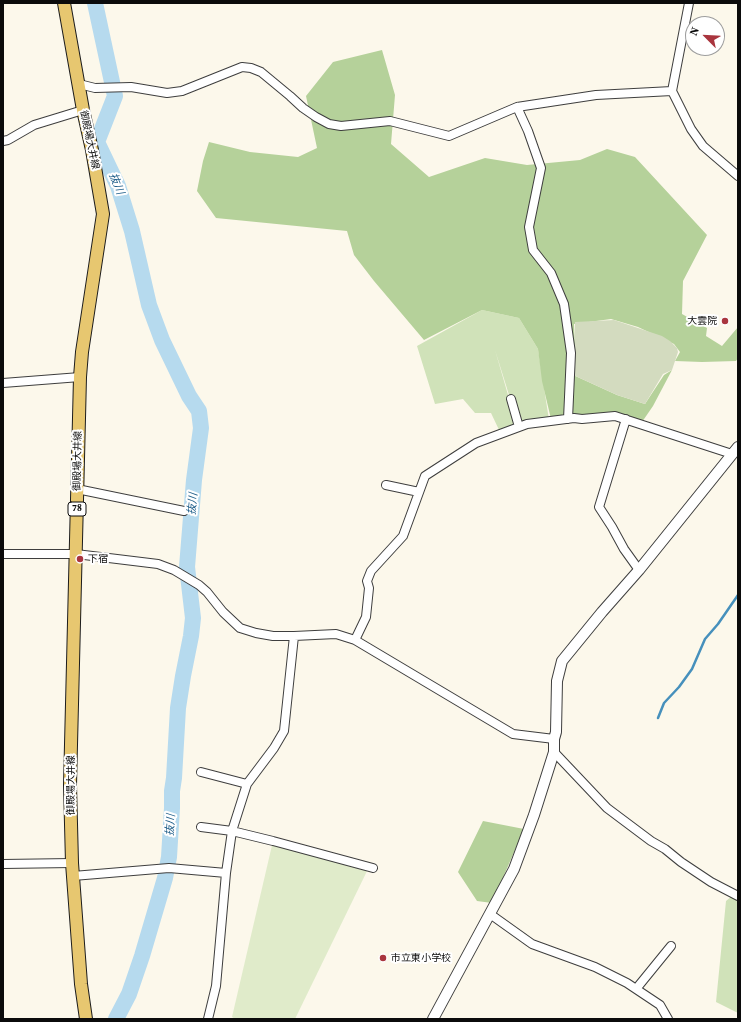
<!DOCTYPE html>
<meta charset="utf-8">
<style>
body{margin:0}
#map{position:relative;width:741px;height:1022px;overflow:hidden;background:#fcf8eb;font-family:"Source Serif 4",serif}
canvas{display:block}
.frame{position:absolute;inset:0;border:4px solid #0b0b0b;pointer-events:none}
.north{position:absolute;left:685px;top:16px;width:40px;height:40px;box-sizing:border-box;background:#fff;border:1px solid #9d9d9d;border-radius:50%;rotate:294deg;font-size:11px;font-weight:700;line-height:16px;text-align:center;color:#0b0b0b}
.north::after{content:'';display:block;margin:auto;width:14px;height:18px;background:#a9353e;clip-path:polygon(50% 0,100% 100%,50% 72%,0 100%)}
</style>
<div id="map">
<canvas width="741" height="1022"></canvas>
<div class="frame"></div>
<div class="north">N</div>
</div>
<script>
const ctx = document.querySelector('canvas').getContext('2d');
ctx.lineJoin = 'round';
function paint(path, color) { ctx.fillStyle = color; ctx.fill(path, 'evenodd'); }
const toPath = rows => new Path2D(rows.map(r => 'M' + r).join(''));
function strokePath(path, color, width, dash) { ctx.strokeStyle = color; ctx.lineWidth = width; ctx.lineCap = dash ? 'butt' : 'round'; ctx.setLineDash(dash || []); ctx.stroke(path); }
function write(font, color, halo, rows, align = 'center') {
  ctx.font = font + ' "Source Serif 4","Noto Sans JP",serif'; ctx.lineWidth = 4; ctx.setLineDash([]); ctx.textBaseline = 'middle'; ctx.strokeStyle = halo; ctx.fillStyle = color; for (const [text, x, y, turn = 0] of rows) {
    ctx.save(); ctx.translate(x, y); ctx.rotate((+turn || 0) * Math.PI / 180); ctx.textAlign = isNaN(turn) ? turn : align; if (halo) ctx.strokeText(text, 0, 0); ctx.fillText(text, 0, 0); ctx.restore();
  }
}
const green = toPath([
 [482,310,519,318,538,349,549,420,519,427,495,350,517,426,500,432,491,413,475,413,463,399,435,404,417,346],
 [732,896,738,901,738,1013,716,1002,726,901]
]);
const forest = toPath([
 [382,50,395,95,391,144,429,177,485,158,527,165,580,160,607,149,635,157,707,235,683,281,682,314,707,328,706,336,722,346,738,327,738,358,736,361,702,362,675,361,680,352,674,344,638,327,611,319,574,324,575,347,571,374,617,395,645,404,664,375,672,370,653,406,642,422,626,420,551,419,542,381,538,349,519,318,482,310,424,340,374,281,354,255,347,231,216,218,197,191,203,161,209,142,250,152,298,157,317,148,306,96,333,62],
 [483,821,524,829,492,903,477,901,458,872]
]);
const cemetery = toPath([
 [614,320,662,336,670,341,677,348,678,352,672,370,663,374,645,404,617,395,571,374,575,346,575,322]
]);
const pitch = toPath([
 [273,841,369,867,295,1019,235,1019,232,1017]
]);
const stream = toPath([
 [658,718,664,703,679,687,692,669,705,639,718,624,738,595]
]);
const river = toPath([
 [95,3,115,96,97,142,118,186,132,231,149,305,162,340,189,396,199,411,201,428,194,480,187,567,193,618,191,636,183,676,178,708,174,778,172,791,172,808,169,857,165,878,142,956,129,994,116,1019]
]);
const minor = toPath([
 [689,3,672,91,691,129,703,146,738,176],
 [79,84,95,88,131,87,167,93,182,91,242,67,251,68,261,72,290,96,303,108,316,117,329,124,341,126,390,121,449,136,517,107,596,95,672,91],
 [517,107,528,131,541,168,529,227,533,250,551,273,564,304,571,353,568,419],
 [3,141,8,140,34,125,83,110],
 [3,383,80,377],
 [511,399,519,427],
 [626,419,599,507,612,527,624,549,639,570],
 [386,485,419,492],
 [77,489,184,511],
 [3,554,76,554,158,564,174,570,199,585,207,592,223,612,240,628,256,633,273,636,294,636,336,634,355,640,513,734,554,739],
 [355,640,366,617,369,588,367,581,371,571,403,536,425,476,476,443,527,424,574,418,582,419,615,416,732,454],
 [554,752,607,808,651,841,665,849,681,862,711,882,738,896],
 [201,772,247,784],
 [201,827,232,831,273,841,373,868],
 [3,864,72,863],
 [73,876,169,868,226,873],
 [490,914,532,944,595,967,627,983,660,1005,668,1019],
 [636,989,671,946],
 [208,1019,216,986,226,873,232,831,247,784,274,748,284,731,294,636]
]);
const tertiary = toPath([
 [433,1019,514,869,534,815,554,752,554,739,556,732,557,681,562,661,602,612,639,570,738,447]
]);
const primary = toPath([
 [64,3,83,110,92,150,103,214,82,352,80,377,72,704,70,785,72,863,81,984,86,1019]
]);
const markers = [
 [725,321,4,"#a9353e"],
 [80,559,4,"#a9353e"],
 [383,958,4,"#a9353e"]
];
const shields = [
 [77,509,18]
];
const shieldNames = [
 ["78",77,509]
];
const streetNames = [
 ["御殿場大井線",89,140,78],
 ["御殿場大井線",78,461,-89],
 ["御殿場大井線",71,785,-90]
];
const poiNames = [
 ["大雲院",717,321,"right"],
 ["下宿",88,559],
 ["市立東小学校",391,958]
];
const waterNames = [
 ["抜川",116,184,68],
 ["抜川",193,504,-84],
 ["抜川",171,825,-86]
];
paint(green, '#d0e2b9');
paint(forest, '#b5d19a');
paint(cemetery, '#d3dbbf');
paint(pitch, '#e0ebca');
strokePath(stream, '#4690bc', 2.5);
strokePath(river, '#b6daee', 16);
strokePath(minor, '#3e3e3e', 10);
strokePath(tertiary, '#3e3e3e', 12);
strokePath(primary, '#1c1c1c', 14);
strokePath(minor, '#fff', 8);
strokePath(tertiary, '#fff', 10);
strokePath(primary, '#e7c770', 12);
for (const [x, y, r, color] of markers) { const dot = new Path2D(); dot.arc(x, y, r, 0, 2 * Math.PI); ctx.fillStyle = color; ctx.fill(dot); strokePath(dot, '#fff', 1.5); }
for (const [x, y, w] of shields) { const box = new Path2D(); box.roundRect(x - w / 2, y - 7, w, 14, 3); ctx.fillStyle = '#fff'; ctx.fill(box); strokePath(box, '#0b0b0b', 1); }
write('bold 9px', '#0b0b0b', null, shieldNames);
write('10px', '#0b0b0b', '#fff', streetNames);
write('10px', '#0b0b0b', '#fff', poiNames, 'left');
write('italic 11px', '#24628c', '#fff', waterNames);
</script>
